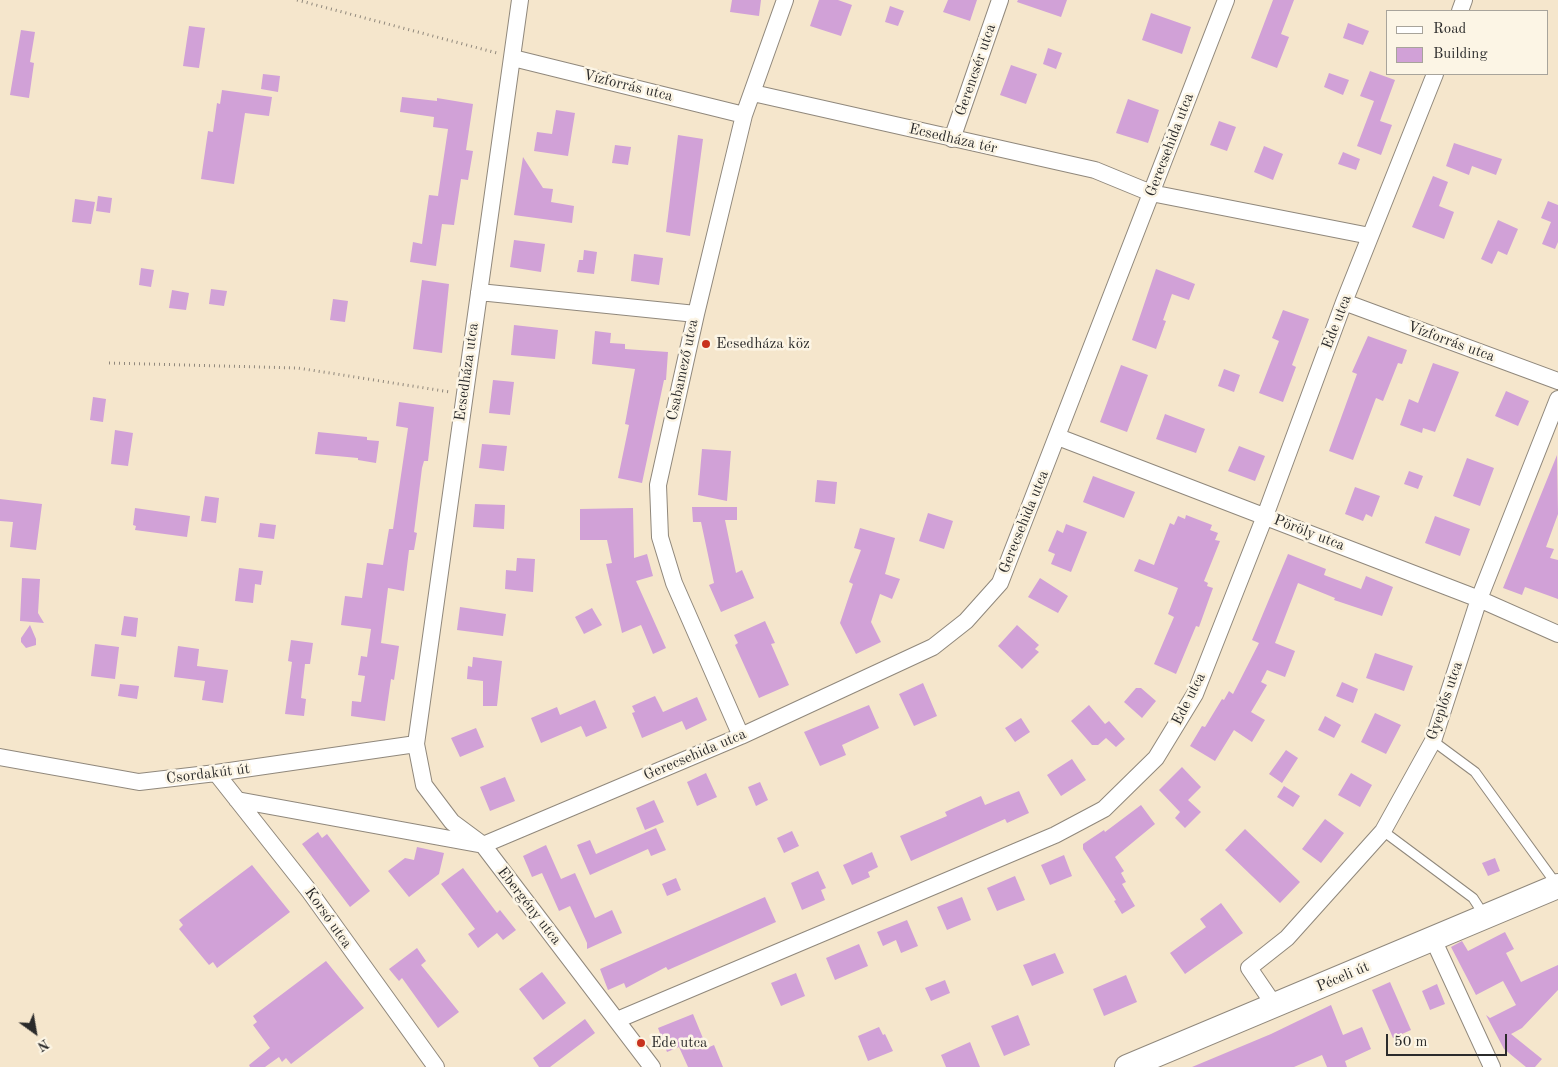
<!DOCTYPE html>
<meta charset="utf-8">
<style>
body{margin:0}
#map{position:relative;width:1558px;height:1067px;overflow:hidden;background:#f5e6cc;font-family:"Old Standard TT",serif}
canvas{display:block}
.legend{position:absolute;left:1386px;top:10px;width:162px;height:65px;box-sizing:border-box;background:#fcf5e5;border:1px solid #a8a49b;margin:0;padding:6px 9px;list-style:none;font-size:15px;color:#2b2b2b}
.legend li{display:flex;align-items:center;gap:10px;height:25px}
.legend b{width:25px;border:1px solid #a8a49b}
.north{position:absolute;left:10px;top:1007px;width:50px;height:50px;-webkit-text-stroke:4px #fcf5e5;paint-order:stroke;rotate:148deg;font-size:14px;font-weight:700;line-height:20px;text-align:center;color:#2b2b2b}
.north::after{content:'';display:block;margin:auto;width:18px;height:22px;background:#2b2b2b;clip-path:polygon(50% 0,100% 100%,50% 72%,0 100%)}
.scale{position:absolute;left:1386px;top:1034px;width:121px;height:22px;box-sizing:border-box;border:2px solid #2b2b2b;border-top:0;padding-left:6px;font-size:15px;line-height:18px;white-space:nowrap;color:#2b2b2b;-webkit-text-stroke:4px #fcf5e5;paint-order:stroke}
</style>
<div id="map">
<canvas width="1558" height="1067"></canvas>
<ul class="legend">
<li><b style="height:6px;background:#fff"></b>Road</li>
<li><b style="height:14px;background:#d1a1d7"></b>Building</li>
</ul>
<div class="north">N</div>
<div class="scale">50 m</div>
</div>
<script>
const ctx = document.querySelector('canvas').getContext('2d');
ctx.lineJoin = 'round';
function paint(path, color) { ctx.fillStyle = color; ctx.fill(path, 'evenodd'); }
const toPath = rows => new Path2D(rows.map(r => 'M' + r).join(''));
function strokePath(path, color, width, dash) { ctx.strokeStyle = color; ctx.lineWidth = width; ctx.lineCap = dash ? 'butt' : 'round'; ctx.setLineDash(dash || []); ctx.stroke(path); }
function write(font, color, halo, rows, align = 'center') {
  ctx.font = font + ' "Old Standard TT",serif'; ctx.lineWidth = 5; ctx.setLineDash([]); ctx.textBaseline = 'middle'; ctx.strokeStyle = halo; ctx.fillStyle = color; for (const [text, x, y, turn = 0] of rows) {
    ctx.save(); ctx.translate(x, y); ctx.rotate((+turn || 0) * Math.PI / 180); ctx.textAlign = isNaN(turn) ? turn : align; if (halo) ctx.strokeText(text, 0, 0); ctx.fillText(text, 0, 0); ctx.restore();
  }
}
const building = toPath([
 [732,0,761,0,759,16,730,12],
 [819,0,838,0,852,5,841,36,810,26],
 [948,0,977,0,970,21,943,12],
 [1018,0,1067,0,1061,17,1017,2],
 [1273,0,1294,0,1281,34,1289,37,1277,68,1251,58],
 [890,6,904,11,898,26,885,22],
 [1151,13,1191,27,1182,54,1142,40],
 [1348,23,1369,31,1363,45,1343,38],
 [189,26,205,28,199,68,183,66],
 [21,30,35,32,30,62,34,63,29,98,10,95],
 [1048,48,1062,53,1056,69,1043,64],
 [1011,65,1037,74,1026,104,1000,95],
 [1370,71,1395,80,1380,121,1392,125,1381,155,1357,146,1374,101,1360,96],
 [1329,73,1349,80,1343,95,1324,87],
 [263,74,280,76,278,92,261,89],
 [222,90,272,97,269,116,245,113,234,184,201,179,208,131,213,132,217,103,220,104],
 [402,97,437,101,437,98,473,104,466,150,473,151,468,180,461,179,454,225,442,224,436,266,410,262,413,242,422,244,429,195,438,196,448,129,433,127,434,117,400,112],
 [1128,99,1159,110,1148,143,1116,133],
 [556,110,575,113,568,156,534,151,537,132,552,134],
 [1219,121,1236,127,1227,151,1210,145],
 [678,135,703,139,690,236,666,232],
 [1454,143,1502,159,1496,175,1472,166,1469,175,1446,166],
 [615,145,631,147,628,165,612,163],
 [1264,146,1283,154,1273,180,1254,172],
 [1343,152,1360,159,1356,170,1338,164],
 [523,157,543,188,553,189,551,202,574,206,572,223,514,215],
 [1433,176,1448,182,1439,206,1454,212,1444,239,1412,227],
 [98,196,112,198,110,213,96,211],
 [75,199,95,202,91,224,72,222],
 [1548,201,1558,205,1558,242,1555,249,1542,244,1551,222,1541,218],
 [1498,220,1518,229,1507,255,1498,251,1492,264,1481,259],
 [514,240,545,244,541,272,510,267],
 [584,250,597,252,594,274,577,272,579,260,583,260],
 [634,254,663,258,659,285,631,281],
 [141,268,154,270,151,287,139,285],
 [1156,269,1195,284,1189,300,1172,294,1163,320,1166,321,1156,349,1132,340],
 [422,280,449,284,442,353,413,349],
 [211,289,227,291,224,306,209,304],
 [172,290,189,293,186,310,169,308],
 [333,299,348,301,345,322,330,320],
 [1283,310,1309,319,1292,365,1296,367,1283,402,1259,393,1279,341,1272,338],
 [514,325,558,330,555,359,511,355],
 [595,331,611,333,610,343,625,344,625,349,668,352,666,380,664,380,642,483,618,478,629,425,625,424,635,369,592,364],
 [1368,336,1407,350,1402,364,1398,363,1383,401,1376,398,1353,460,1329,451,1357,374,1352,372],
 [1433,363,1459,372,1435,432,1423,428,1422,433,1400,425,1409,399,1418,403],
 [1121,365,1148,375,1127,432,1100,422],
 [1224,369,1240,375,1234,392,1218,386],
 [493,380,514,382,510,415,489,413],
 [1506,391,1529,401,1518,426,1495,416],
 [93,397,106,399,103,422,90,420],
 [399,402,434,407,428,461,424,461,422,468,414,532,417,533,414,550,409,550,404,591,388,588,381,643,399,646,394,680,391,679,385,721,351,716,352,701,361,702,365,676,358,675,361,656,367,657,371,629,341,625,345,596,362,598,367,563,383,565,389,529,393,529,408,428,396,426],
 [1165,414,1205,429,1196,453,1156,439],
 [115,430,133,433,128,466,111,464],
 [318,432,367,437,367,440,379,441,376,463,358,460,358,458,315,454],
 [482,444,507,446,504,471,479,468],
 [1239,446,1265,456,1255,481,1228,471],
 [702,449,731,451,727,501,698,495],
 [1557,455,1558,514,1546,547,1554,549,1550,558,1558,560,1558,599,1525,587,1522,595,1503,588],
 [1467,458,1494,468,1480,506,1453,496],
 [1409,471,1423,476,1418,489,1404,484],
 [1093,476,1135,492,1124,518,1083,502],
 [817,480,837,482,835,504,815,502],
 [1355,487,1380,496,1372,517,1366,514,1363,521,1345,514],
 [205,496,219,498,216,523,201,521],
 [0,499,42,504,36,550,10,547,13,522,0,521],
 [475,504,505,505,504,529,473,527],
 [692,507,737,507,737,520,725,520,736,573,742,570,754,598,721,612,709,585,714,583,701,522,693,522],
 [135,508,190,516,187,537,135,530,136,526,133,525],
 [633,508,634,558,647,554,653,576,636,581,666,648,653,654,641,625,622,633,606,564,612,563,607,540,580,540,580,509],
 [928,513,953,521,944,549,919,541],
 [1186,515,1212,525,1210,530,1218,533,1215,540,1220,541,1204,581,1208,583,1207,586,1213,588,1199,627,1196,626,1176,674,1154,664,1174,617,1168,614,1178,588,1134,571,1139,559,1154,565,1170,523,1174,525,1178,516,1185,519],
 [1435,516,1470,529,1460,556,1425,543],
 [260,523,276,525,274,539,258,537],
 [1066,524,1087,532,1071,572,1051,564,1055,554,1048,551,1057,530,1063,533],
 [860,528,895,538,885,574,900,579,892,599,880,594,871,622,881,642,856,654,840,623,853,584,849,582,861,550,854,548],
 [1288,554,1326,569,1324,575,1361,589,1366,576,1393,587,1382,616,1334,600,1335,598,1298,583,1275,643,1295,651,1285,677,1267,670,1261,682,1267,685,1251,712,1265,720,1252,742,1234,730,1215,761,1190,746,1202,726,1205,727,1222,699,1224,700,1229,691,1233,694,1259,643,1252,640],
 [517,558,535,559,533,592,505,589,506,570,516,571],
 [239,568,263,571,261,585,255,584,253,603,235,601],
 [22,578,40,579,38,613,44,623,20,621],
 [1040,578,1068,596,1058,613,1028,597],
 [460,607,506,614,503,636,457,630],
 [592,608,602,625,584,634,575,617],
 [124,616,138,618,136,637,121,635],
 [765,621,775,643,771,644,789,685,759,698,735,645,738,643,734,635],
 [30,625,36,639,36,645,26,648,21,642,21,638],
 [1017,625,1039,645,1035,649,1039,652,1022,669,998,646],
 [291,640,313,643,310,664,305,664,301,698,306,699,304,716,285,714,292,662,288,661],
 [95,644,119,647,115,679,91,676],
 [178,646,199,649,197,666,228,670,223,703,202,700,205,681,174,677],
 [1375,653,1413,666,1404,691,1366,678],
 [473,657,502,661,497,706,483,706,483,681,467,679,468,666,472,667],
 [1342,682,1358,689,1353,703,1336,696],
 [923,683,937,716,914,726,899,694],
 [120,684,139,686,137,699,118,696],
 [1136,688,1141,688,1156,701,1142,718,1124,702],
 [655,696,663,712,697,697,707,720,686,730,682,721,642,738,632,713,635,712,632,706],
 [595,700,607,728,586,737,581,726,541,743,531,718,557,707,560,715],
 [869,705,879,728,842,745,846,755,820,766,804,732],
 [1089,705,1105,724,1109,721,1125,739,1116,747,1106,738,1098,745,1092,745,1071,721],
 [1375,713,1401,725,1386,754,1361,742],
 [1325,716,1341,725,1334,738,1318,730],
 [1021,718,1030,732,1015,742,1005,728],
 [476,728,484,747,460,757,451,738],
 [1286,750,1298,758,1282,783,1269,774],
 [1072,759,1086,780,1061,796,1047,775],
 [1182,767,1201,787,1188,800,1201,812,1185,828,1175,818,1180,812,1159,790],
 [706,773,717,797,697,806,687,782],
 [1351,773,1372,785,1360,807,1338,795],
 [505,777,515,801,490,811,480,787],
 [760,782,768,800,756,806,748,787],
 [1284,786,1300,796,1293,807,1277,797],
 [1019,791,1029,813,1007,823,1005,819,911,861,900,836,947,816,945,812,981,796,985,805],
 [654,800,664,822,645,830,636,808],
 [1141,805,1155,824,1115,857,1124,871,1121,873,1126,882,1122,884,1135,906,1122,914,1114,901,1116,900,1083,849,1083,844,1104,830,1105,832],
 [1325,819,1344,833,1321,863,1302,849],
 [656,828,666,850,651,856,648,849,590,875,577,845,590,840,596,854],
 [1245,829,1300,882,1280,903,1225,850],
 [792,831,799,846,784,853,777,838],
 [318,832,322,838,327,834,370,891,350,907,302,844],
 [546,845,561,879,575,873,595,918,612,910,622,933,587,949,587,943,570,906,559,911,542,873,532,877,523,856],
 [417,847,444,853,439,874,409,897,388,871,405,858,414,860],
 [872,852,878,867,868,872,870,877,852,885,843,865],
 [1064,855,1072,876,1050,885,1041,865],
 [1495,858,1500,871,1488,876,1482,863],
 [252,865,290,912,217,968,213,962,209,965,179,929,183,925,179,920],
 [463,868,497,913,500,910,516,930,503,940,497,933,478,948,468,934,475,929,441,884],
 [818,871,826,888,821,890,825,900,802,910,791,883],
 [1015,876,1025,900,997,911,987,888],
 [676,878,681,890,667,896,662,884],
 [765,897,776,922,668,970,666,967,626,988,624,983,608,990,600,969],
 [962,897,971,920,947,930,937,907],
 [1221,903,1243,933,1185,974,1170,953,1206,927,1200,919],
 [907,920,918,946,901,953,896,940,883,946,877,932],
 [1505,932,1514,949,1506,953,1521,982,1558,965,1558,990,1522,1028,1511,1034,1542,1059,1535,1067,1526,1067,1504,1049,1486,1015,1490,1018,1516,1005,1503,981,1476,995,1451,947,1462,941,1468,951],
 [859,944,868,966,835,980,826,958],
 [417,948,426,961,421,965,459,1012,438,1028,402,978,399,981,389,969],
 [1055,953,1064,973,1032,986,1023,965],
 [326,961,364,1008,291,1064,286,1058,282,1062,279,1057,265,1067,250,1067,249,1065,270,1048,253,1025,257,1022,253,1016],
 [542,972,566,1003,543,1020,519,989],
 [796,973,805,996,781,1006,771,983],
 [1126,975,1137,1002,1104,1016,1093,989],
 [945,980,950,993,931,1001,925,988],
 [1390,982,1411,1030,1393,1038,1372,990],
 [1437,984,1445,1004,1430,1010,1422,991],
 [1331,1005,1343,1035,1362,1027,1371,1049,1345,1061,1347,1067,1327,1067,1322,1055,1294,1067,1192,1067,1271,1034],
 [693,1014,707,1048,714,1045,723,1067,688,1067,679,1047,667,1052,658,1028],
 [1018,1015,1030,1045,1004,1056,991,1026],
 [585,1019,595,1033,550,1067,539,1067,533,1058],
 [879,1027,883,1035,885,1034,893,1051,868,1061,858,1036],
 [970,1042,980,1067,946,1067,941,1055]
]);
const path = toPath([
 [297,0,497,53],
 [109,363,298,368,450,392]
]);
const service = toPath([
 [1433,741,1475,772,1557,885],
 [1383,831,1473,898,1484,915]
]);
const minor = toPath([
 [520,0,416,744,424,785,452,822,483,845,652,1067],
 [1460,11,1464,0],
 [513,58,744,115],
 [753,93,1095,170,1151,193,1370,236],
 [952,139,1000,0],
 [479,292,696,314],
 [1344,302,1558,381],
 [1058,437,1479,599,1558,634],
 [741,736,674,583,660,537,658,485,696,314,744,115,785,0],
 [0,757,139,782,216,773,416,744],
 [216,773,310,892,436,1067],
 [237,800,478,844],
 [483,845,741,736,933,647,966,621,1000,583,1226,0],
 [1433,939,1492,1067],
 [1275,1006,1249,968,1287,938,1383,831,1433,741,1479,599,1558,399],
 [617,1020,1055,835,1104,809,1156,758,1195,694,1265,516,1344,302,1435,74]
]);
const secondary = toPath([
 [1127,1067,1558,886]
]);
const markers = [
 [706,344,5,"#c8321e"],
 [641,1043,5,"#c8321e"]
];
const streetNames = [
 ["Gerencsér utca",976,70,-71],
 ["Vízforrás utca",628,86,14],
 ["Ecsedháza tér",953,139,13],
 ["Gerecsehida utca",1170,145,-69],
 ["Ede utca",1337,322,-69],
 ["Vízforrás utca",1451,342,20],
 ["Csabamező utca",683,370,-78],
 ["Ecsedháza utca",467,372,-82],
 ["Gerecsehida utca",1024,522,-68],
 ["Pöröly utca",1309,533,21],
 ["Ede utca",1189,699,-63],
 ["Gyeplős utca",1445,701,-71],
 ["Gerecsehida utca",695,755,-23],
 ["Csordakút út",208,774,-7],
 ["Ebergény utca",529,906,52],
 ["Korsó utca",328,918,55],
 ["Péceli út",1343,977,-23]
];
const poiNames = [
 ["Ecsedháza köz",716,344],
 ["Ede utca",651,1043]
];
paint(building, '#d1a1d7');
strokePath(service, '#90887c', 11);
strokePath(minor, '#90887c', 18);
strokePath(secondary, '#90887c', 26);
strokePath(path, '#90887c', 3, [1, 4]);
strokePath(service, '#fff', 9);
strokePath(minor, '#fff', 16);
strokePath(secondary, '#fff', 24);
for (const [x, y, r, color] of markers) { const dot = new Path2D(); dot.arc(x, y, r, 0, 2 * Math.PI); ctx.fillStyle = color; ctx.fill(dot); strokePath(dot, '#fcf5e5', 2); }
write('15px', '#2b2b2b', '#fcf5e5', streetNames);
write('15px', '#2b2b2b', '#fcf5e5', poiNames, 'left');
</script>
